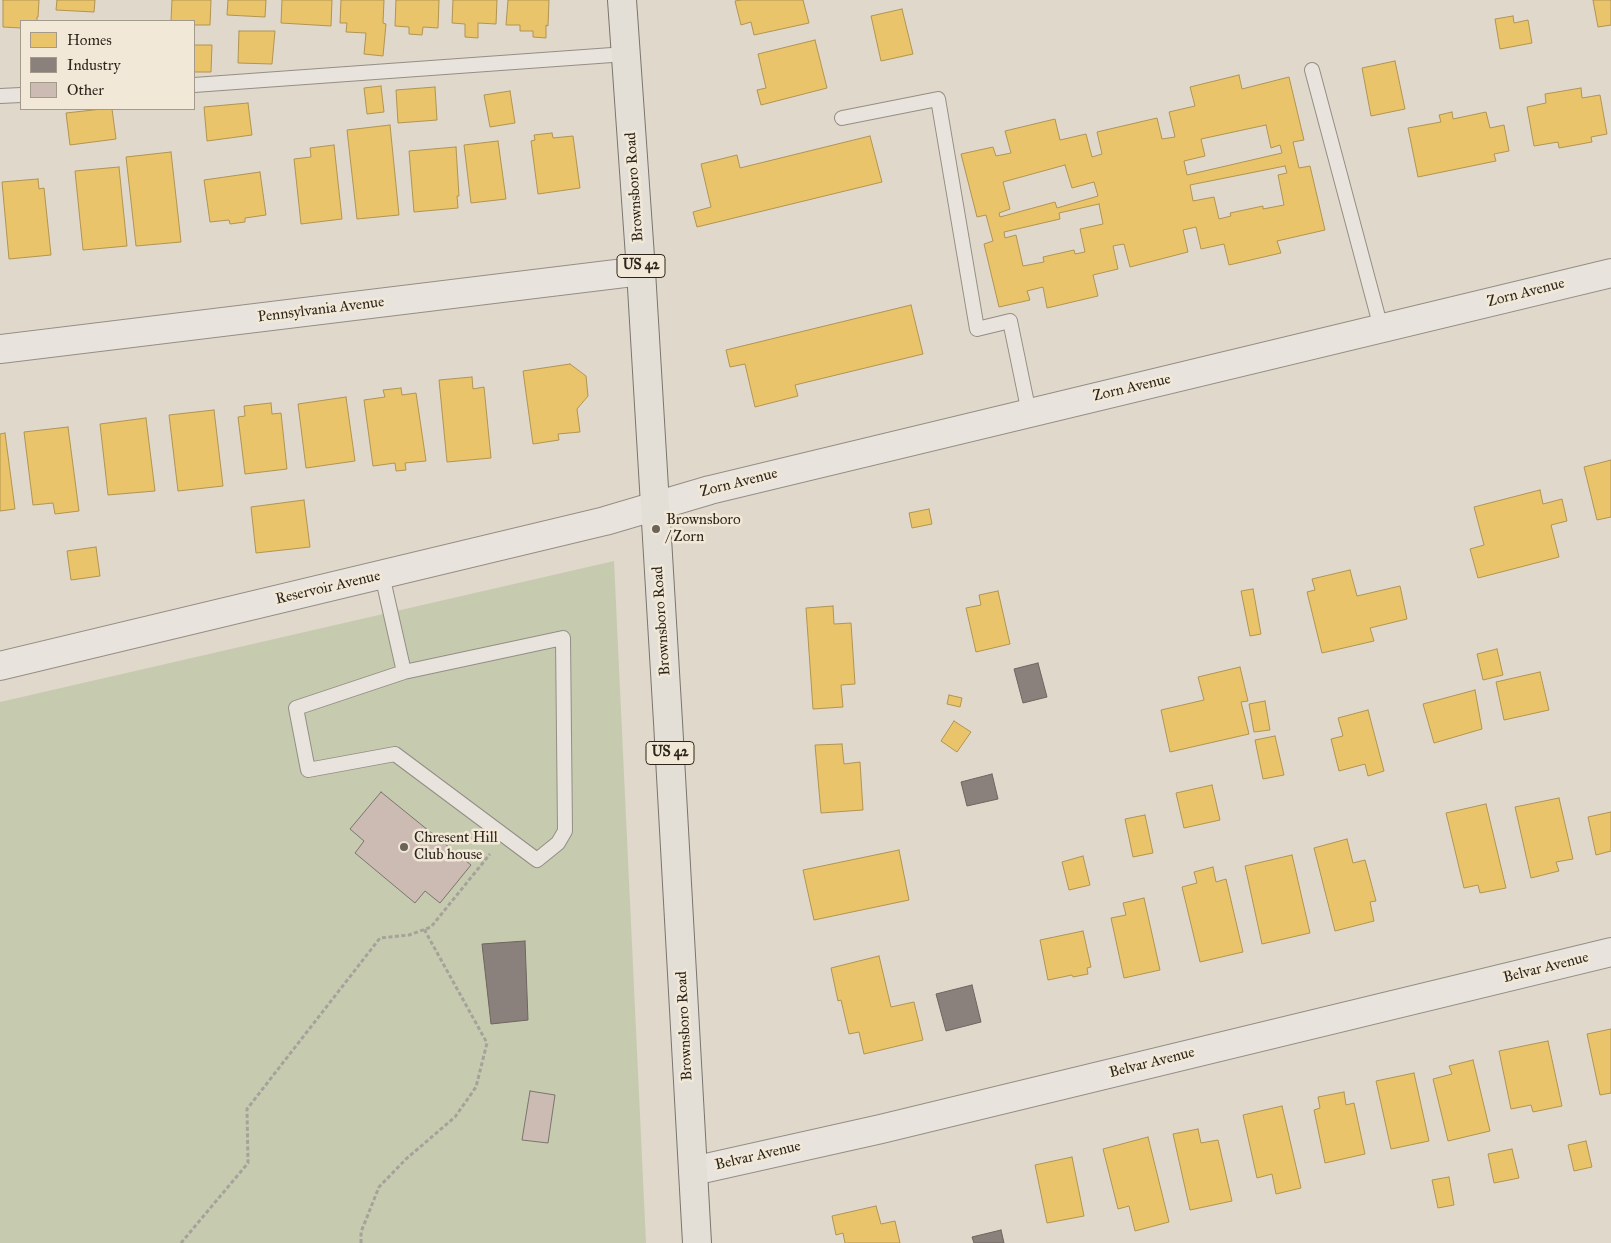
<!DOCTYPE html>
<style>
body{margin:0}
#map{position:relative;width:1611px;height:1243px;overflow:hidden;background:#e0d8cb;font-family:"IM FELL Great Primer",serif}
canvas{display:block}
.legend{position:absolute;left:20px;top:20px;width:175px;height:90px;box-sizing:border-box;background:#f1e8d7;border:1px solid #a39a8c;margin:0;padding:6px 9px;list-style:none;font-size:15px;color:#2d241b}
.legend li{display:flex;align-items:center;gap:10px;height:25px}
.legend b{width:25px;border:1px solid #a39a8c}
</style>
<div id="map">
<canvas width="1611" height="1243"></canvas>
<ul class="legend">
<li><b style="height:14px;background:#e9c46a"></b>Homes</li>
<li><b style="height:14px;background:#8a817c"></b>Industry</li>
<li><b style="height:14px;background:#cbbbb2"></b>Other</li>
</ul>
</div>
<script>
const ctx = document.querySelector('canvas').getContext('2d');
ctx.lineJoin = 'round';
function paint(path, color) { ctx.fillStyle = color; ctx.fill(path, 'evenodd'); }
const toPath = rows => new Path2D(rows.map(r => 'M' + r).join(''));
function strokePath(path, color, width, dash) { ctx.strokeStyle = color; ctx.lineWidth = width; ctx.lineCap = dash ? 'butt' : 'round'; ctx.setLineDash(dash || []); ctx.stroke(path); }
function write(font, color, halo, rows, align = 'center') {
  ctx.font = font + ' "IM FELL Great Primer",serif'; ctx.lineWidth = 5; ctx.setLineDash([]); ctx.textBaseline = 'middle'; ctx.strokeStyle = halo; ctx.fillStyle = color; for (const [text, x, y, turn = 0] of rows) {
    ctx.save(); ctx.translate(x, y); ctx.rotate((+turn || 0) * Math.PI / 180); ctx.textAlign = isNaN(turn) ? turn : align; if (halo) ctx.strokeText(text, 0, 0); ctx.fillText(text, 0, 0); ctx.restore();
  }
}
const green = toPath([
 [614,561,646,1243,0,1243,0,702]
]);
const homes = toPath([
 [3,0,39,0,38,17,37,17,37,21,21,21,21,28,3,27,3,0],
 [57,0,95,0,94,12,56,10,57,0],
 [172,0,211,0,210,25,194,25,194,21,171,21,172,0],
 [228,0,266,0,265,17,227,15,228,0],
 [282,0,332,0,331,26,281,23,282,0],
 [341,0,384,0,383,23,386,24,383,56,364,54,366,33,346,32,347,23,340,23,341,0],
 [396,0,439,0,438,28,423,27,422,35,409,34,409,27,395,26,396,0],
 [453,0,497,0,496,24,478,23,478,38,465,37,465,24,452,23,453,0],
 [508,0,549,0,548,26,546,25,546,38,533,37,533,31,520,31,520,25,506,25,508,0],
 [741,0,803,0,809,23,754,35,751,22,741,25,735,1,741,0],
 [1593,0,1611,0,1611,25,1598,27,1593,0],
 [902,9,913,54,881,61,871,16,902,9],
 [1513,16,1514,23,1528,20,1532,43,1500,49,1495,19,1513,16],
 [239,31,275,31,272,64,238,63,239,31],
 [815,40,827,88,761,105,757,90,766,88,758,54,815,40],
 [194,45,212,45,211,72,194,72,194,45],
 [1395,61,1405,109,1371,116,1362,68,1395,61],
 [1239,75,1242,89,1289,77,1304,140,1293,142,1299,168,1310,166,1325,230,1277,241,1281,253,1229,265,1224,244,1201,249,1196,227,1183,230,1188,252,1130,267,1124,244,1118,245,1113,246,1118,269,1093,275,1098,296,1047,308,1043,287,1027,291,1030,300,999,307,984,244,993,241,986,215,977,217,961,154,993,147,996,156,1011,153,1005,131,1055,119,1060,140,1086,134,1092,157,1102,154,1097,132,1157,118,1162,139,1175,137,1169,112,1195,106,1190,87,1239,75],
 [1266,125,1271,148,1280,145,1282,153,1187,175,1184,161,1205,156,1201,139,1266,125],
 [1065,165,1072,188,1094,182,1098,196,1057,208,1055,202,1000,217,999,213,1010,209,1003,182,1065,165],
 [1285,166,1287,173,1278,175,1284,205,1263,209,1263,206,1230,213,1231,216,1219,219,1214,197,1193,201,1190,185,1285,166],
 [1099,204,1103,224,1080,229,1085,252,1075,254,1074,250,1043,257,1044,262,1023,266,1016,235,1005,238,1004,232,1060,219,1059,213,1099,204],
 [381,86,384,112,367,114,364,88,381,86],
 [435,87,437,120,398,123,396,90,435,87],
 [1581,88,1582,98,1600,95,1607,134,1591,137,1592,142,1559,148,1558,142,1534,146,1527,107,1546,103,1545,94,1581,88],
 [510,91,515,123,490,127,484,95,510,91],
 [248,103,252,135,207,141,204,107,248,103],
 [102,109,112,109,116,139,70,145,66,113,102,109],
 [1452,112,1453,119,1486,112,1490,128,1504,125,1509,151,1494,154,1496,161,1418,177,1408,128,1441,122,1439,115,1452,112],
 [390,125,399,215,357,219,347,130,390,125],
 [552,133,553,138,573,136,580,188,538,194,531,141,535,140,534,135,552,133],
 [870,136,882,182,697,227,693,212,711,207,701,164,737,155,740,168,870,136],
 [498,141,506,199,471,203,464,145,498,141],
 [334,145,342,219,301,224,294,159,311,157,310,148,334,145],
 [456,147,459,196,457,196,458,208,414,212,409,151,456,147],
 [171,152,181,242,136,246,126,157,171,152],
 [119,167,127,246,83,250,75,171,119,167],
 [260,172,266,215,245,218,245,222,230,224,229,220,210,222,204,180,260,172],
 [38,179,39,189,44,188,51,255,9,259,2,182,38,179],
 [911,305,923,354,795,385,798,396,755,407,745,364,730,367,726,350,911,305],
 [570,364,586,376,588,396,577,409,580,432,558,434,559,440,533,444,523,371,570,364],
 [472,377,473,389,484,387,491,458,447,462,439,380,472,377],
 [401,388,402,395,416,393,426,461,405,463,406,470,396,471,395,463,373,466,364,400,385,397,383,390,401,388],
 [346,397,355,461,306,468,298,404,346,397],
 [271,403,272,414,281,413,287,469,245,474,238,417,245,416,244,406,271,403],
 [214,410,223,486,178,491,169,415,214,410],
 [146,418,155,491,108,495,100,424,146,418],
 [68,427,79,511,55,514,53,503,33,505,24,432,68,427],
 [5,433,15,509,0,511,0,434,5,433],
 [1611,460,1611,517,1597,520,1584,467,1611,460],
 [1540,490,1543,504,1562,499,1567,521,1551,525,1559,557,1478,578,1470,549,1484,545,1474,507,1540,490],
 [304,500,310,547,256,553,251,507,304,500],
 [929,509,932,524,912,528,909,513,929,509],
 [96,547,100,576,71,580,67,551,96,547],
 [1350,570,1357,596,1400,586,1407,619,1370,628,1374,641,1322,653,1307,592,1315,590,1312,579,1350,570],
 [1253,589,1261,634,1250,636,1241,591,1253,589],
 [998,591,1010,644,976,652,966,608,981,605,979,595,998,591],
 [833,606,834,624,851,623,855,684,841,685,843,707,813,709,806,608,833,606],
 [1497,649,1503,675,1483,680,1477,654,1497,649],
 [1240,667,1248,701,1241,702,1249,734,1170,752,1161,710,1204,700,1198,677,1240,667],
 [1540,672,1549,710,1504,720,1496,682,1540,672],
 [1475,690,1482,729,1434,743,1423,704,1475,690],
 [949,695,962,698,960,707,947,704,949,695],
 [1265,701,1270,730,1254,732,1249,704,1265,701],
 [1368,710,1384,771,1368,776,1365,764,1339,771,1331,739,1343,736,1338,718,1368,710],
 [954,721,971,732,957,752,941,741,954,721],
 [1275,736,1284,775,1263,779,1255,740,1275,736],
 [842,744,844,764,860,762,863,810,821,813,815,745,842,744],
 [1212,785,1220,820,1184,828,1176,793,1212,785],
 [1559,798,1573,859,1556,862,1559,871,1531,878,1515,807,1559,798],
 [1486,804,1506,888,1480,893,1478,885,1464,888,1446,813,1486,804],
 [1611,812,1611,851,1596,855,1588,817,1611,812],
 [1145,815,1153,853,1133,857,1125,819,1145,815],
 [1347,839,1353,863,1365,860,1376,901,1370,902,1374,921,1335,931,1314,848,1347,839],
 [899,850,909,900,814,920,803,870,899,850],
 [1292,855,1310,933,1262,944,1245,866,1292,855],
 [1083,856,1090,885,1069,890,1062,862,1083,856],
 [1213,867,1216,882,1226,879,1243,952,1200,962,1182,887,1197,883,1194,872,1213,867],
 [1144,898,1160,970,1124,978,1111,918,1126,915,1123,903,1144,898],
 [1083,931,1091,967,1087,968,1088,974,1073,977,1072,975,1048,980,1040,940,1083,931],
 [879,956,891,1007,914,1002,923,1040,864,1054,859,1032,849,1034,841,1000,838,1001,831,968,879,956],
 [1611,1029,1611,1093,1600,1095,1587,1034,1611,1029],
 [1548,1041,1562,1106,1533,1112,1531,1105,1511,1109,1499,1051,1548,1041],
 [1473,1060,1490,1131,1448,1141,1433,1079,1452,1074,1449,1066,1473,1060],
 [1414,1073,1429,1141,1391,1149,1376,1081,1414,1073],
 [1344,1092,1346,1105,1354,1103,1365,1154,1325,1163,1314,1110,1320,1108,1318,1097,1344,1092],
 [1282,1106,1301,1188,1276,1194,1272,1174,1257,1178,1243,1115,1282,1106],
 [1198,1129,1201,1143,1218,1140,1232,1201,1190,1210,1173,1134,1198,1129],
 [1148,1137,1169,1222,1135,1231,1129,1206,1118,1209,1103,1149,1148,1137],
 [1586,1141,1592,1167,1574,1171,1568,1145,1586,1141],
 [1512,1149,1519,1178,1494,1183,1488,1154,1512,1149],
 [1072,1157,1084,1216,1047,1223,1035,1165,1072,1157],
 [1449,1177,1454,1205,1438,1208,1432,1180,1449,1177],
 [876,1206,881,1224,895,1221,900,1243,845,1243,843,1233,836,1235,832,1216,876,1206]
]);
const industry = toPath([
 [1038,663,1047,697,1023,703,1014,669,1038,663],
 [992,774,998,799,967,806,961,782,992,774],
 [525,941,528,1020,491,1024,482,944,525,941],
 [972,985,981,1022,946,1031,936,994,972,985],
 [1001,1230,1004,1243,974,1243,972,1237,1001,1230]
]);
const building = toPath([
 [381,792,471,865,440,903,425,891,415,903,355,853,364,841,350,829,381,792],
 [530,1091,555,1095,548,1143,522,1140,530,1091]
]);
const path = toPath([
 [181,1243,248,1163,247,1109,380,938,409,935,431,927,490,854],
 [361,1243,361,1232,379,1187,406,1159,455,1117,476,1087,487,1043,424,929]
]);
const service = toPath([
 [1312,70,1381,328],
 [194,85,626,54],
 [0,96,21,95],
 [842,118,938,99,977,329,1010,321,1029,413],
 [382,575,404,672,563,638,565,831,558,843,537,860,395,754,308,770,296,708,404,672]
]);
const minor = toPath([
 [0,349,641,271],
 [0,666,605,521,710,490,1611,273],
 [693,1171,881,1129,1611,952]
]);
const primary = toPath([
 [622,0,641,271,668,722,697,1243]
]);
const markers = [
 [656,529,5,"#6c6359"],
 [404,847,5,"#6c6359"]
];
const shields = [
 [641,266,48],
 [670,753,48]
];
const shieldNames = [
 ["US 42",641,266],
 ["US 42",670,753]
];
const streetNames = [
 ["Brownsboro Road",635,187,-94],
 ["Zorn Avenue",1526,293,-14],
 ["Pennsylvania Avenue",321,310,-7],
 ["Zorn Avenue",1132,388,-13],
 ["Zorn Avenue",739,483,-14],
 ["Reservoir Avenue",328,588,-13],
 ["Brownsboro Road",662,621,-94],
 ["Belvar Avenue",1546,968,-14],
 ["Brownsboro Road",685,1026,-93],
 ["Belvar Avenue",1152,1063,-14],
 ["Belvar Avenue",758,1156,-13]
];
const poiNames = [
 ["Brownsboro",666,520],
 ["/ Zorn",666,537],
 ["Chresent Hill",414,838],
 ["Club house",414,855]
];
paint(green, '#c6cbaf');
paint(homes, '#e9c46a');
strokePath(homes, '#b19452', 1);
paint(industry, '#8a817c');
strokePath(industry, '#6e655f', 1);
paint(building, '#cbbbb2');
strokePath(building, '#7a756e', 1);
strokePath(service, '#948e85', 16);
strokePath(minor, '#948e85', 30);
strokePath(primary, '#7a756e', 30);
strokePath(path, '#a6a29b', 3, [4, 2.5]);
strokePath(service, '#e8e3dc', 14);
strokePath(minor, '#e8e3dc', 28);
strokePath(primary, '#e3dfd7', 28);
for (const [x, y, r, color] of markers) { const dot = new Path2D(); dot.arc(x, y, r, 0, 2 * Math.PI); ctx.fillStyle = color; ctx.fill(dot); strokePath(dot, '#f1e8d7', 2); }
for (const [x, y, w] of shields) { const box = new Path2D(); box.roundRect(x - w / 2, y - 11.5, w, 23, 4); ctx.fillStyle = '#f1e8d7'; ctx.fill(box); strokePath(box, '#2d241b', 1); }
write('bold 14px', '#2d241b', null, shieldNames);
write('15px', '#2d241b', '#f1e8d7', streetNames);
write('15px', '#2d241b', '#f1e8d7', poiNames, 'left');
</script>
